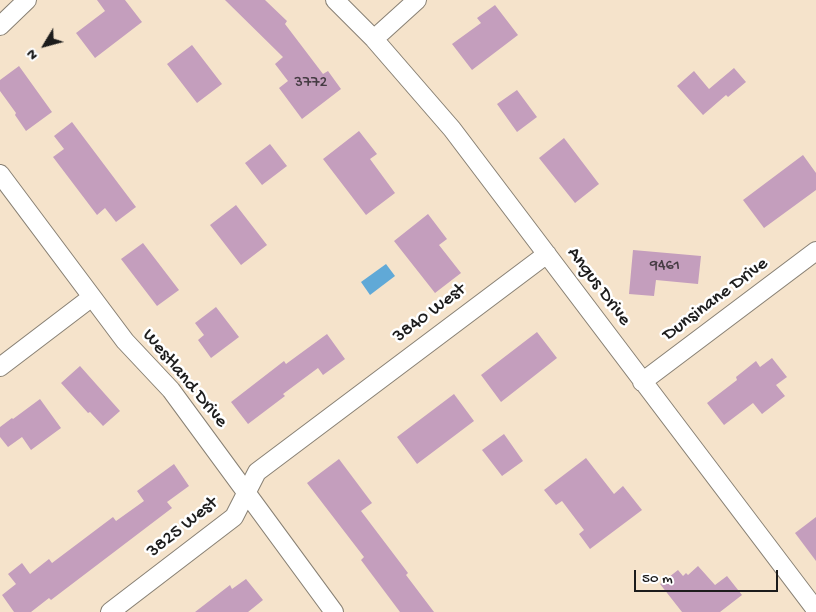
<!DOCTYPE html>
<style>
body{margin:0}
#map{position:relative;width:816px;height:612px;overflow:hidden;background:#f5e3cb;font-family:"Gochi Hand",sans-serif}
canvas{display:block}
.north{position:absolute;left:20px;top:20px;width:50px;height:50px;-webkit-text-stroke:4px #fff;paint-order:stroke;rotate:233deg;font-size:14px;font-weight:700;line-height:20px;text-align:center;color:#1c1c1c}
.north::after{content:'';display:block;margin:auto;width:18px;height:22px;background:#1c1c1c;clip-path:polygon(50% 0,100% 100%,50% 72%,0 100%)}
.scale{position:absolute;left:634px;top:570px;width:144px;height:22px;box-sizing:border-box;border:2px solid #1c1c1c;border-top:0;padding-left:6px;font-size:15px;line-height:18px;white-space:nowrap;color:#1c1c1c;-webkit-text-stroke:4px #fff;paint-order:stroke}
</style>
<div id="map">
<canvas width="816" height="612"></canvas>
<div class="north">N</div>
<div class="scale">50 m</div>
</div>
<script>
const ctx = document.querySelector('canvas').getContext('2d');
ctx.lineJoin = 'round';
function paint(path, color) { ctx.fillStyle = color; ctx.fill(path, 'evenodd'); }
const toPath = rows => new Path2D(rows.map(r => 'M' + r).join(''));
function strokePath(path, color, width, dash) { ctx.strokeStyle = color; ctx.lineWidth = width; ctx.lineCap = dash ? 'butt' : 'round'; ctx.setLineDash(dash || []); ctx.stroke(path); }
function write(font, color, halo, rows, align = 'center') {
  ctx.font = font + ' "Gochi Hand",sans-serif'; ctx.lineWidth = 5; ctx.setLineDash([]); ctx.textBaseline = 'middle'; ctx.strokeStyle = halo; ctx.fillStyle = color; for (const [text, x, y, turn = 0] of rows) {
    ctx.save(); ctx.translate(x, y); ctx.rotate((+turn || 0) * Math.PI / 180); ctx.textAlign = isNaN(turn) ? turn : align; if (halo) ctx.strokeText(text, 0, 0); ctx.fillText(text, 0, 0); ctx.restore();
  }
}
const water = toPath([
 [386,264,395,276,370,295,361,282]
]);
const building = toPath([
 [97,0,125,0,142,22,95,58,76,33,105,11],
 [225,0,265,0,287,21,285,24,323,74,328,71,341,89,302,119,279,88,288,81,275,64,283,57],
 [495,5,518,35,472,70,452,44,481,23,477,18],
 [192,45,222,84,197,103,167,64],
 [19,66,52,112,26,131,15,115,16,113,0,91,0,80],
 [734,68,746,82,728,97,726,95,703,115,677,86,694,71,709,89],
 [517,90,537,117,517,132,497,104],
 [72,122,136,207,116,222,105,208,97,215,53,157,64,149,54,136],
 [359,131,377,154,370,159,395,193,366,215,323,159],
 [564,138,599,184,575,203,539,158],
 [270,144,287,166,262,185,245,163],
 [803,155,816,173,816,190,764,228,743,200],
 [236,205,267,245,241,265,210,225],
 [428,214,447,239,439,245,461,273,435,293,394,241],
 [143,243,179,290,157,306,121,259],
 [633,250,701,256,698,284,656,280,654,296,629,294],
 [216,307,239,337,211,358,198,340,204,335,195,323],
 [537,332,557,358,501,402,481,375],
 [327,334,345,359,323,375,318,368,283,394,285,396,248,424,231,402,284,361,286,364],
 [772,358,787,377,776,385,785,396,762,414,753,403,724,425,707,403,737,380,736,377,756,361,760,367],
 [80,366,120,411,103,426,90,412,88,413,61,383],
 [454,394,474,421,417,464,397,437],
 [40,399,61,428,31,450,22,437,8,447,0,437,0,427,12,418,13,419],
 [504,434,523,461,502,476,482,450],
 [586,458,614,494,623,486,642,510,590,549,579,534,584,530,562,501,556,505,544,490],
 [339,459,372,503,361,511,408,573,406,575,434,612,400,612,361,560,364,557,307,483],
 [174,464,189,486,167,502,172,508,51,600,49,598,31,612,14,612,2,595,16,584,8,574,22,563,30,574,49,559,52,563,113,517,116,521,144,501,137,491],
 [816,517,816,561,795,533],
 [698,566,715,585,727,576,742,595,720,612,682,612,660,584,678,570,683,576,686,573,688,575],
 [246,579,263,600,248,612,195,612,230,585,232,589]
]);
const minor = toPath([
 [335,0,374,39,452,129,816,610],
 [0,26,27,0],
 [374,39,417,0],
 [0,174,125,341,171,390,334,612],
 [0,367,92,297],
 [642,382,816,251],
 [110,612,234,517,257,472,547,254]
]);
const numberNames = [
 ["3772",311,84],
 ["9461",665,267]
];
const streetNames = [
 ["Angus Drive",598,287,53],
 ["Dunsinane Drive",716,300,-37],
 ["3840 West",430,314,-37],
 ["Westland Drive",184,379,50],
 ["3825 West",183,528,-39]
];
paint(water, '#60a9d7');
paint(building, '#c49ebd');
strokePath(minor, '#888074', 20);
strokePath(minor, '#fff', 18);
write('16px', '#463c44', null, numberNames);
write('19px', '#1c1c1c', '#fff', streetNames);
</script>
